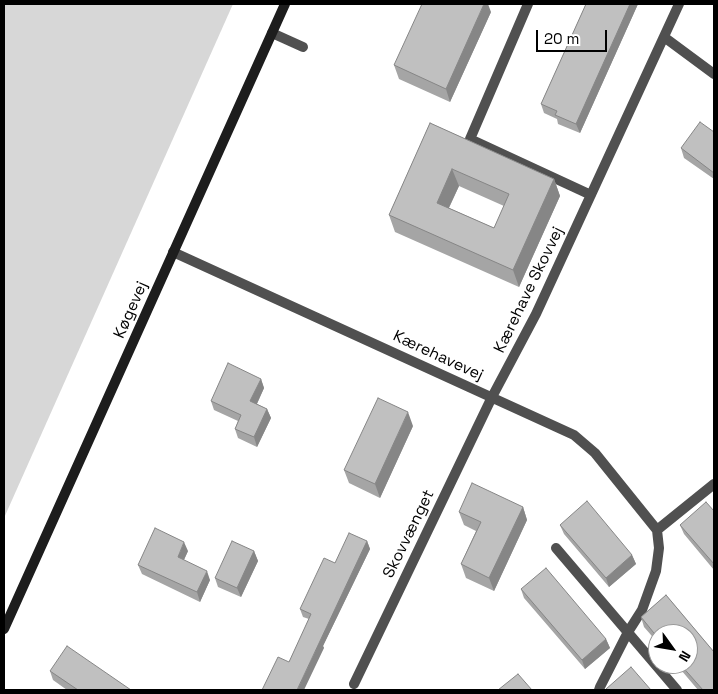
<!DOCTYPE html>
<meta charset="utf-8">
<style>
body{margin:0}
#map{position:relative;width:718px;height:694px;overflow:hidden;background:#fff;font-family:"Space Grotesk",sans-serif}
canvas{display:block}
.frame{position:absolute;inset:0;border:5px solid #000;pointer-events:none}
.north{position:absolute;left:648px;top:624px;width:50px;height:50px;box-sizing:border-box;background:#fff;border:1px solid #999;border-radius:50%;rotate:122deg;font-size:14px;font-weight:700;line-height:20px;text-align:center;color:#000}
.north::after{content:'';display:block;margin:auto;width:18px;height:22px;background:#000;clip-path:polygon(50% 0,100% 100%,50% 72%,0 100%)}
.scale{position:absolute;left:536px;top:30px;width:71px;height:22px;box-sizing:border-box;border:2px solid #000;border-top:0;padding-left:6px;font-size:15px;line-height:18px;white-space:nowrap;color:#000;-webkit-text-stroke:4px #fff;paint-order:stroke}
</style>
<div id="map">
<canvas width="718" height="694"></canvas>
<div class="frame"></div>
<div class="north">N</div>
<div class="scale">20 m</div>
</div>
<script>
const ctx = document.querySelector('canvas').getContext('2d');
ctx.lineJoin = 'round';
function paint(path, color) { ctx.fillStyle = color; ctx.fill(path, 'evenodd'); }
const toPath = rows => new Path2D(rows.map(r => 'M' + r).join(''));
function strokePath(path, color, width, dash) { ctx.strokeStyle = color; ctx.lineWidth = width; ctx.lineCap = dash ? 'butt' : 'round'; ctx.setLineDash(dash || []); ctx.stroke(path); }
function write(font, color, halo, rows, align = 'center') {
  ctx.font = font + ' "Space Grotesk",sans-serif'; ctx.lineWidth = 4; ctx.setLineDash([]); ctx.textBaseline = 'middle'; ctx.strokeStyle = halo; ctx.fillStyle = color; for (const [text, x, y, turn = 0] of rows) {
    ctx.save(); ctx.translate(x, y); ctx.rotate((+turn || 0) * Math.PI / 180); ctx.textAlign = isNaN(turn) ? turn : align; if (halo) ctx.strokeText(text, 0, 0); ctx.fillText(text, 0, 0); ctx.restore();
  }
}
const green = toPath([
 [4,4,233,4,4,518]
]);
const lane = toPath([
 [272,33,303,47]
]);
const street = toPath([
 [528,4,470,139,591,195],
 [664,37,714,74],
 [173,252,574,435,595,453,657,530,659,548,656,571,642,610,628,632,600,687,599,690],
 [657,530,714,484],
 [556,548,677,690],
 [354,684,492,397,536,314,679,4]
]);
const secondary = toPath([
 [4,629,285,4]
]);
const wall = toPath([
 [586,4,638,4,580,133,558,124,557,119,544,113,541,104],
 [491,12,450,102,399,79,394,65],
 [430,123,554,179,560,196,519,287,395,232,389,215],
 [459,186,504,206,494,228,449,208],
 [714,132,714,179,684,158,681,148],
 [261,379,264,388,257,404,267,409,271,418,257,447,238,438,235,429,238,421,214,410,211,401],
 [413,426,380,498,349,483,344,470],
 [523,507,527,520,494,591,466,578,461,564,476,531,464,525,459,512],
 [714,511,714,570,684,534,680,525],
 [560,525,632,555,636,564,609,587,564,534],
 [367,541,370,549,323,646,324,648,289,662,309,619,303,617,300,609,335,563],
 [188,551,184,560,210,580,200,602,142,574,138,565],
 [254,551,258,561,241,597,218,587,215,578],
 [521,589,606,639,610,648,585,669,524,598],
 [666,595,714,652,714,690,698,690,676,664,688,664,688,634,658,634,658,643,644,627,641,617],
 [50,671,131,690,67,690,53,680]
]);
const shadedWall = toPath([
 [484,4,488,4,491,12,450,102,446,89],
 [630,4,638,4,580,133,576,124],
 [452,169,459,186,443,220,437,203],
 [554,179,560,196,519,287,513,270],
 [261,379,264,388,254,410,250,401],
 [267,409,271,418,257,447,254,437],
 [408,412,413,426,380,498,375,484],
 [523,507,527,520,494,591,489,578],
 [367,541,370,549,323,646,324,648,304,690,297,690],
 [184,542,188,551,181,566,178,557],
 [254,551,258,561,241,597,237,588],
 [632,555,636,564,609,587,606,578],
 [207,571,210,580,200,602,197,592],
 [606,639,610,648,585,669,582,660]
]);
const building = toPath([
 [422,4,484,4,446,89,394,65,422,4],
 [586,4,630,4,576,124,555,115,557,111,541,104,586,4],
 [700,122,714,132,714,173,681,148,700,122],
 [430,123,554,179,513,270,389,215,430,123],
 [452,169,509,194,494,228,437,203,452,169],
 [228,363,261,379,250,401,267,409,254,437,235,429,241,415,211,401,228,363],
 [378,398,408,412,375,484,344,470,378,398],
 [472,483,523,507,489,578,461,564,481,522,459,512,472,483],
 [587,501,632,555,606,578,560,525,587,501],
 [706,502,714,511,714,564,680,525,706,502],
 [155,528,184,542,178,557,207,571,197,592,138,565,155,528],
 [349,533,367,541,297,690,262,690,278,657,289,662,311,614,300,609,324,558,335,563,349,533],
 [232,541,254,551,237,588,215,578,232,541],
 [546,568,606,639,582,660,521,589,546,568],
 [666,595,714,652,714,690,703,690,680,664,688,664,688,634,658,634,658,638,641,617,666,595],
 [67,646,131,690,78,690,50,671,67,646],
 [631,667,651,690,607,690,606,689,631,667],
 [518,674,532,690,498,690,518,674]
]);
const streetNames = [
 ["Kærehave Skovvej",529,290,-64],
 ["Køgevej",131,310,-66],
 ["Kærehavevej",438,356,25],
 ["Skovvænget",409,534,-64]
];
paint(green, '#d7d7d7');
strokePath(lane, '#505050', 10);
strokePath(street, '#505050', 10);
strokePath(secondary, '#1d1d1d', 10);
paint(wall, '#a5a5a5');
paint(shadedWall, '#868686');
paint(building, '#c0c0c0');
strokePath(building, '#868686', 1);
write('16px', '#000', '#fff', streetNames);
</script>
